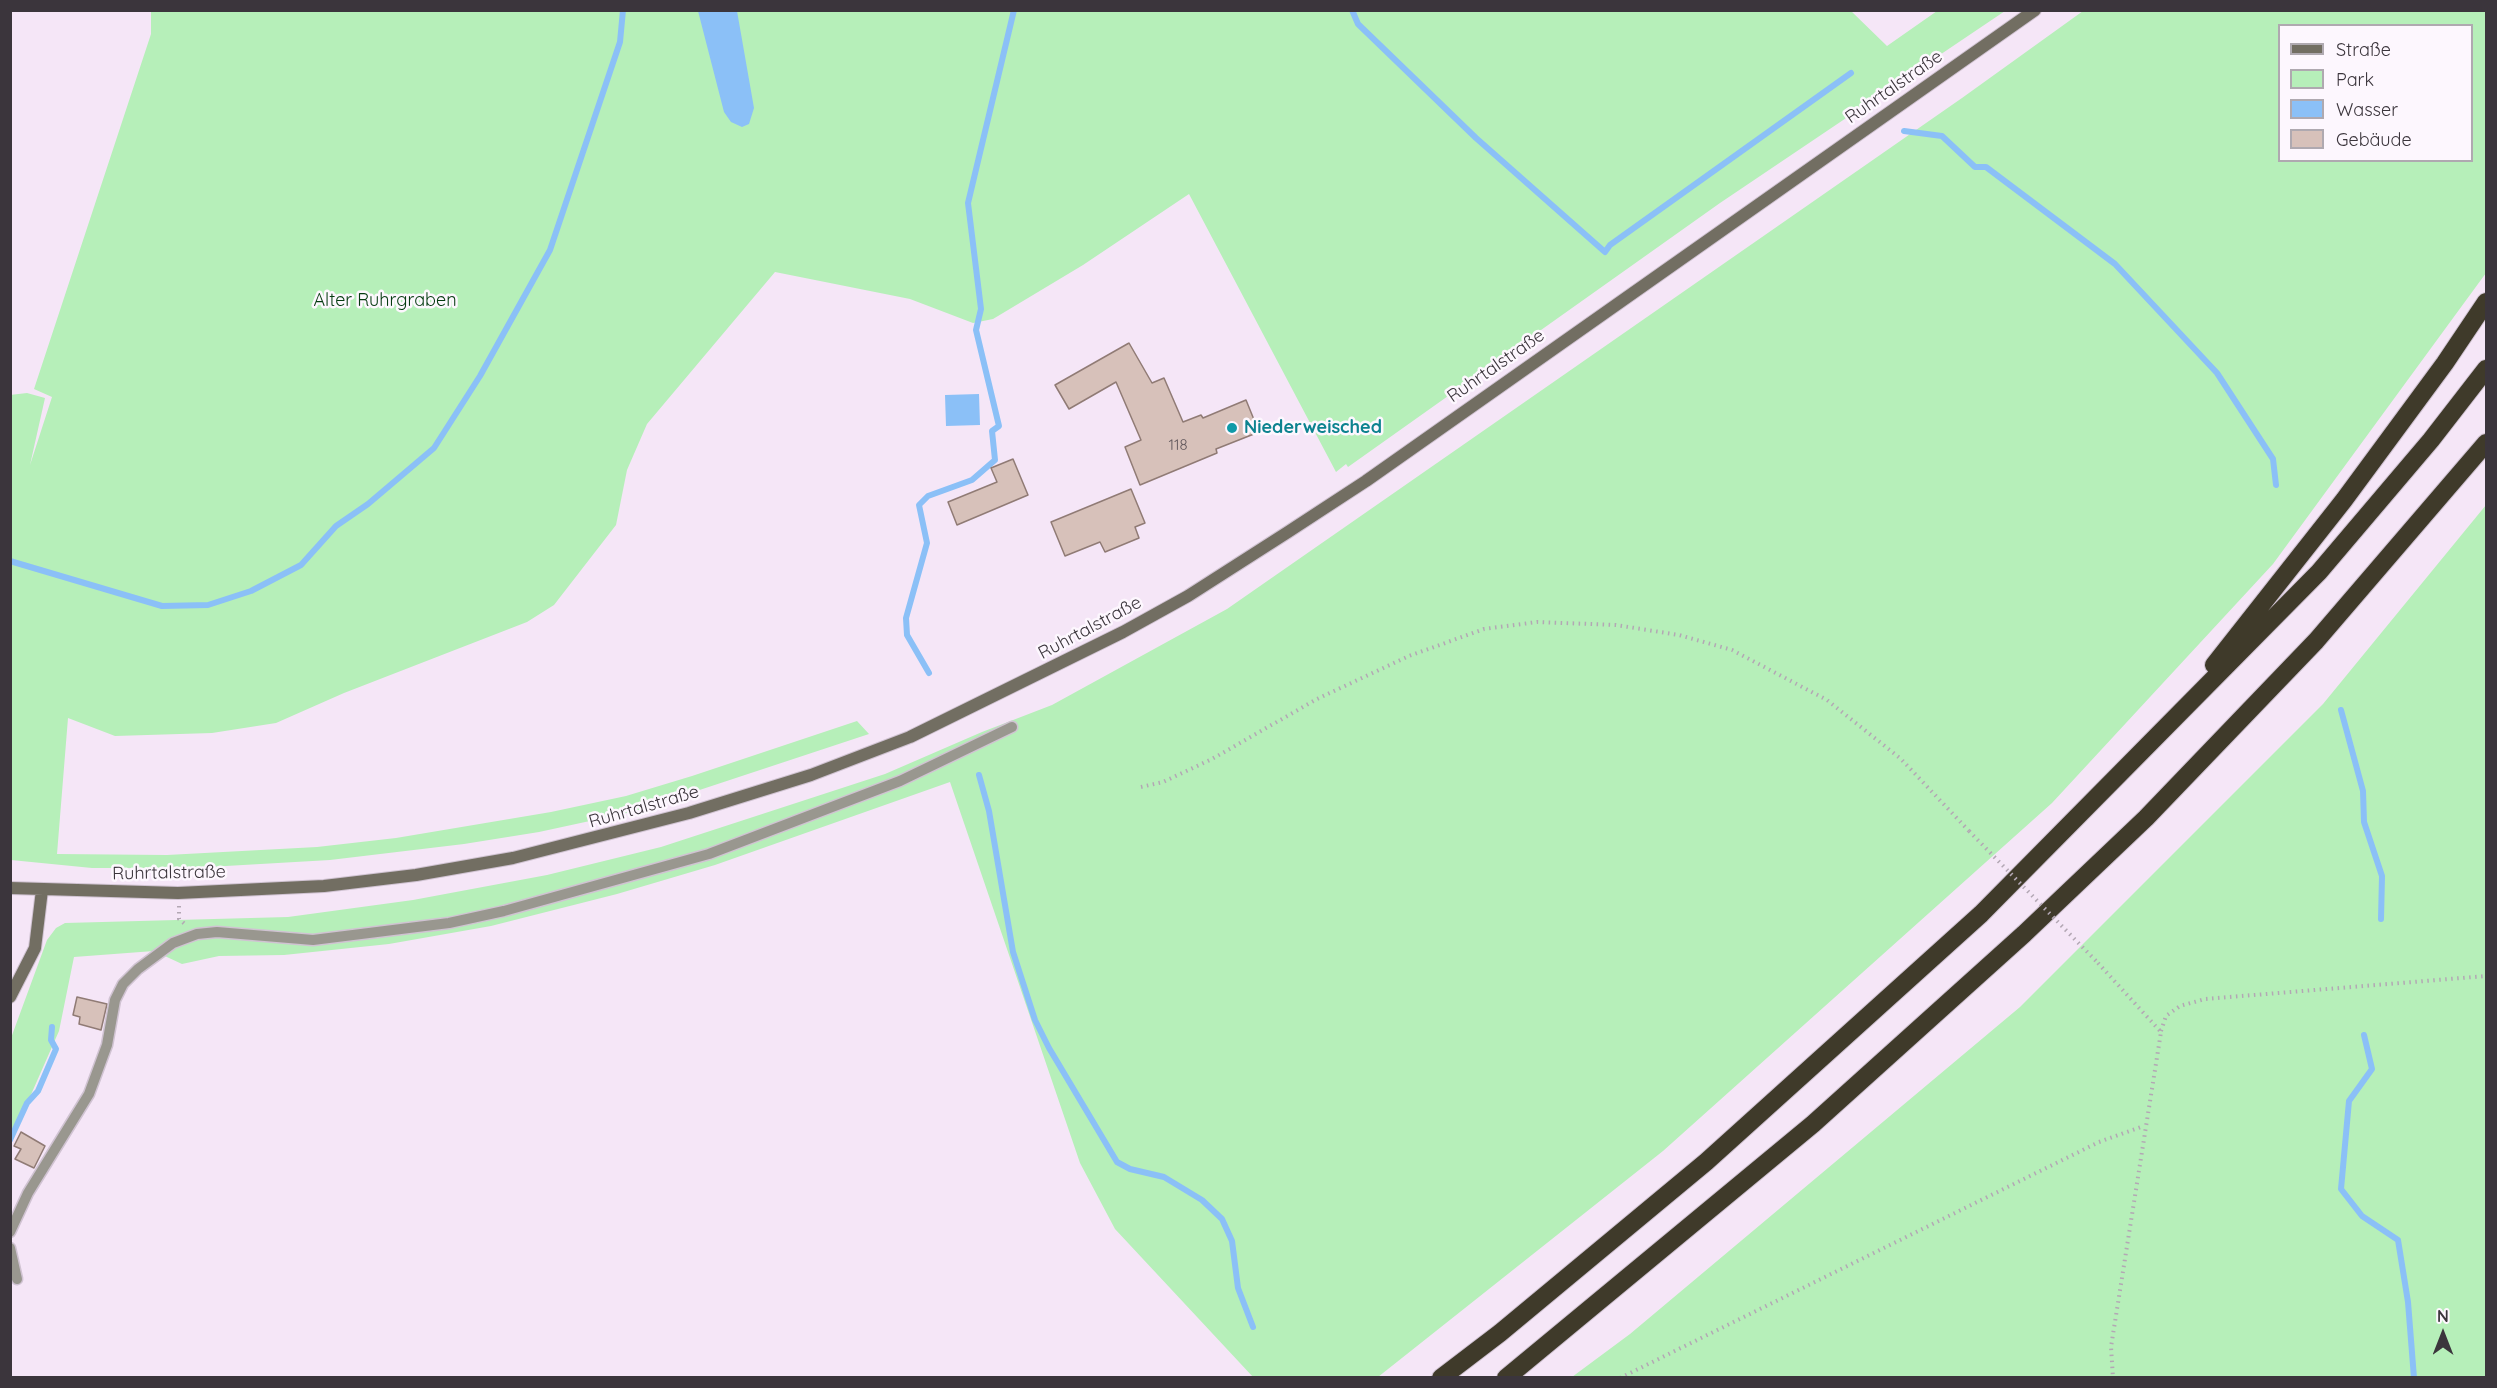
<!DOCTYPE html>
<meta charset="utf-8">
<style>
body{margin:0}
#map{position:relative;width:2497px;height:1388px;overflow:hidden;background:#f5e6f7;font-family:Quicksand,sans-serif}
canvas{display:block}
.frame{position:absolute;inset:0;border:12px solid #3b353c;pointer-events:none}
.legend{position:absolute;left:2278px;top:24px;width:195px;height:138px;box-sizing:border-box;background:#fdf7fe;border:2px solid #afa9b0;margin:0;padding:8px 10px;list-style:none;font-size:18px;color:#3b353c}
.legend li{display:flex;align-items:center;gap:12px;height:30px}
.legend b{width:30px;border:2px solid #afa9b0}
.north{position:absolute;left:2413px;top:1304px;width:60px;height:60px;-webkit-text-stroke:4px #fdf7fe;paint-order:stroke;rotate:0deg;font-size:16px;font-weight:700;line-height:24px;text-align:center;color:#3b353c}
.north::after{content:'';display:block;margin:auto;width:21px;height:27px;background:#3b353c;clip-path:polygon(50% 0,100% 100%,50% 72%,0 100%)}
</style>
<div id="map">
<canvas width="2497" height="1388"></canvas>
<div class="frame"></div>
<ul class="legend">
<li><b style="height:8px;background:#726e62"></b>Straße</li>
<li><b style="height:16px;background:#b6efb9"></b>Park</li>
<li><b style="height:16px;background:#8bc0f7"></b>Wasser</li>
<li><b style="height:16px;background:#d7c1ba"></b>Gebäude</li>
</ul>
<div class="north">N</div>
</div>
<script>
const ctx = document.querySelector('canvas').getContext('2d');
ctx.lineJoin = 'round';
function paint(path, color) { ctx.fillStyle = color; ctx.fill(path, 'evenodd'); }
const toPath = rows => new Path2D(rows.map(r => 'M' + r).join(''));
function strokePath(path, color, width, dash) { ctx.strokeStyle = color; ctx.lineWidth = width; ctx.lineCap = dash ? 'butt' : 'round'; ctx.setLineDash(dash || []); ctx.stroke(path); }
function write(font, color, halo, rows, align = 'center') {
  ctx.font = font + ' Quicksand,sans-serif'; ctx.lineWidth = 5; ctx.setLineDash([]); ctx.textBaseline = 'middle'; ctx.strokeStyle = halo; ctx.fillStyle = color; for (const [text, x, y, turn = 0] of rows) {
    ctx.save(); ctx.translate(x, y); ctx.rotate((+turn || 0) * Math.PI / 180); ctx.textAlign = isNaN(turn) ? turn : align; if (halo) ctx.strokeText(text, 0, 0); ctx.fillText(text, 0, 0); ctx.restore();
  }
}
const green = toPath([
 [1850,10,1887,46,1937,11,2005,11,1720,203,1348,467,1346,464,1336,472,1189,194,1083,265,993,319,973,323,910,299,775,272,647,424,627,470,616,525,554,605,527,622,344,693,276,723,212,733,115,736,68,718,57,854,167,855,317,847,396,838,551,812,626,796,692,776,857,721,869,734,636,811,539,832,464,844,330,860,191,868,92,868,11,860,10,395,27,393,45,398,30,465,52,397,34,389,151,34,151,11],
 [2083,11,2486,11,2486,273,2273,564,2052,803,1663,1151,1378,1377,1253,1377,1115,1229,1080,1163,950,782,715,865,617,894,491,926,389,944,284,955,219,956,182,964,154,951,74,957,59,1031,11,1140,11,1038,47,940,56,928,65,923,288,917,413,900,547,875,661,847,885,774,982,732,1052,705,1227,609,1962,98],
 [2280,26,2472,26,2472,160,2280,160],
 [2486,505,2486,1377,1572,1377,1630,1334,2020,1007,2323,704]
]);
const water = toPath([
 [698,11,737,11,754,108,749,124,742,127,731,122,724,112],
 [979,394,980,425,946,426,945,395]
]);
const stream = toPath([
 [1352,10,1358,24,1476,138,1605,252,1610,245,1851,73],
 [1904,131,1942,136,1975,167,1986,167,2115,264,2217,373,2273,459,2276,485],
 [10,561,162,606,208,605,251,591,301,565,336,526,368,504,434,448,480,376,550,250,620,42,623,10],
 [929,673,907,635,906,618,927,543,919,505,928,496,972,480,995,460,992,431,999,426,976,330,981,309,968,203,1014,10],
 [2341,710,2363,791,2364,822,2382,876,2381,919],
 [979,775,989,811,1013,952,1035,1020,1049,1048,1117,1162,1130,1169,1164,1177,1202,1200,1222,1219,1232,1241,1238,1288,1253,1327],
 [2364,1035,2372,1069,2349,1101,2341,1189,2362,1216,2398,1240,2408,1302,2414,1378],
 [10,1140,27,1103,38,1091,56,1049,51,1040,52,1027]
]);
const building = toPath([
 [1129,343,1152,383,1164,378,1183,422,1201,415,1203,418,1246,400,1259,432,1216,449,1217,453,1140,485,1125,447,1141,440,1116,382,1069,409,1055,385,1129,343],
 [1013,459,1028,495,957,525,948,502,997,482,991,468,1013,459],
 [1131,489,1145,523,1135,527,1139,538,1105,552,1100,542,1065,556,1051,522,1131,489],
 [77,997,107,1004,101,1030,79,1024,80,1017,73,1015,77,997],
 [21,1132,45,1146,34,1168,15,1159,21,1149,14,1146,21,1132]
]);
const path = toPath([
 [1141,787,1163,782,1212,759,1317,699,1409,656,1484,629,1537,622,1616,625,1679,635,1732,650,1827,700,1901,759,1969,831],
 [179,906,179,919,186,925],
 [2098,963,2161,1032,2111,1347,2113,1378],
 [2161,1031,2166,1016,2180,1006,2205,999,2486,976],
 [1620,1378,2099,1142,2144,1126]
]);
const lane = toPath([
 [10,1232,28,1193,89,1094,107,1045,115,1000,123,984,138,969,173,943,197,934,217,932,313,940,449,923,504,911,709,854,900,781,1012,727],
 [10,1248,17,1279]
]);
const secondary = toPath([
 [10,888,178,893,324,886,416,875,513,858,689,813,811,775,910,737,1123,632,1188,596,1288,532,1366,481,2035,10],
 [10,997,35,948,42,890]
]);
const highway = toPath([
 [2214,665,2344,500,2445,363,2486,302],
 [1441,1378,1500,1333,1706,1162,1981,914,2319,572,2431,440,2486,369],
 [1506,1378,1813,1124,2024,934,2146,818,2316,641,2486,443]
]);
const pathBridge = toPath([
 [1969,831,2098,963]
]);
const markers = [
 [1232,428,6,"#0f9aa8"]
];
const numberNames = [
 ["118",1178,445]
];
const streetNames = [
 ["Ruhrtalstraße",1894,87,-35],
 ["Ruhrtalstraße",1496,366,-35],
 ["Ruhrtalstraße",1090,628,-28],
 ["Ruhrtalstraße",644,807,-16],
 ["Ruhrtalstraße",169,873,-1]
];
const parkNames = [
 ["Alter Ruhrgraben",385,301]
];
const cultureNames = [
 ["Niederweisched",1244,428]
];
paint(green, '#b6efb9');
paint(water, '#8bc0f7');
strokePath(stream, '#8bc0f7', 6);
paint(building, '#d7c1ba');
strokePath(building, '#907b75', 1.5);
strokePath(lane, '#d0c3d2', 13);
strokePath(secondary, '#d0c3d2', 14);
strokePath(highway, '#d0c3d2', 20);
strokePath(path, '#b3a7b4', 4, [1.5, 4.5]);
strokePath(lane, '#99978f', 10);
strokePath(secondary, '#726e62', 12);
strokePath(highway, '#3f3a2a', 18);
strokePath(pathBridge, '#b3a7b4', 4, [1.5, 4.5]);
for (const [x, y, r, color] of markers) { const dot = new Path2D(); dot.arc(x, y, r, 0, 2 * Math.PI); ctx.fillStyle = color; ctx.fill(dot); strokePath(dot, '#fdf7fe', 2); }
write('15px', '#62585c', null, numberNames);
write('18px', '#3b353c', '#fdf7fe', streetNames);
write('18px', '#043b0f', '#fdf7fe', parkNames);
write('bold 18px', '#0d838f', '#fdf7fe', cultureNames, 'left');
</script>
